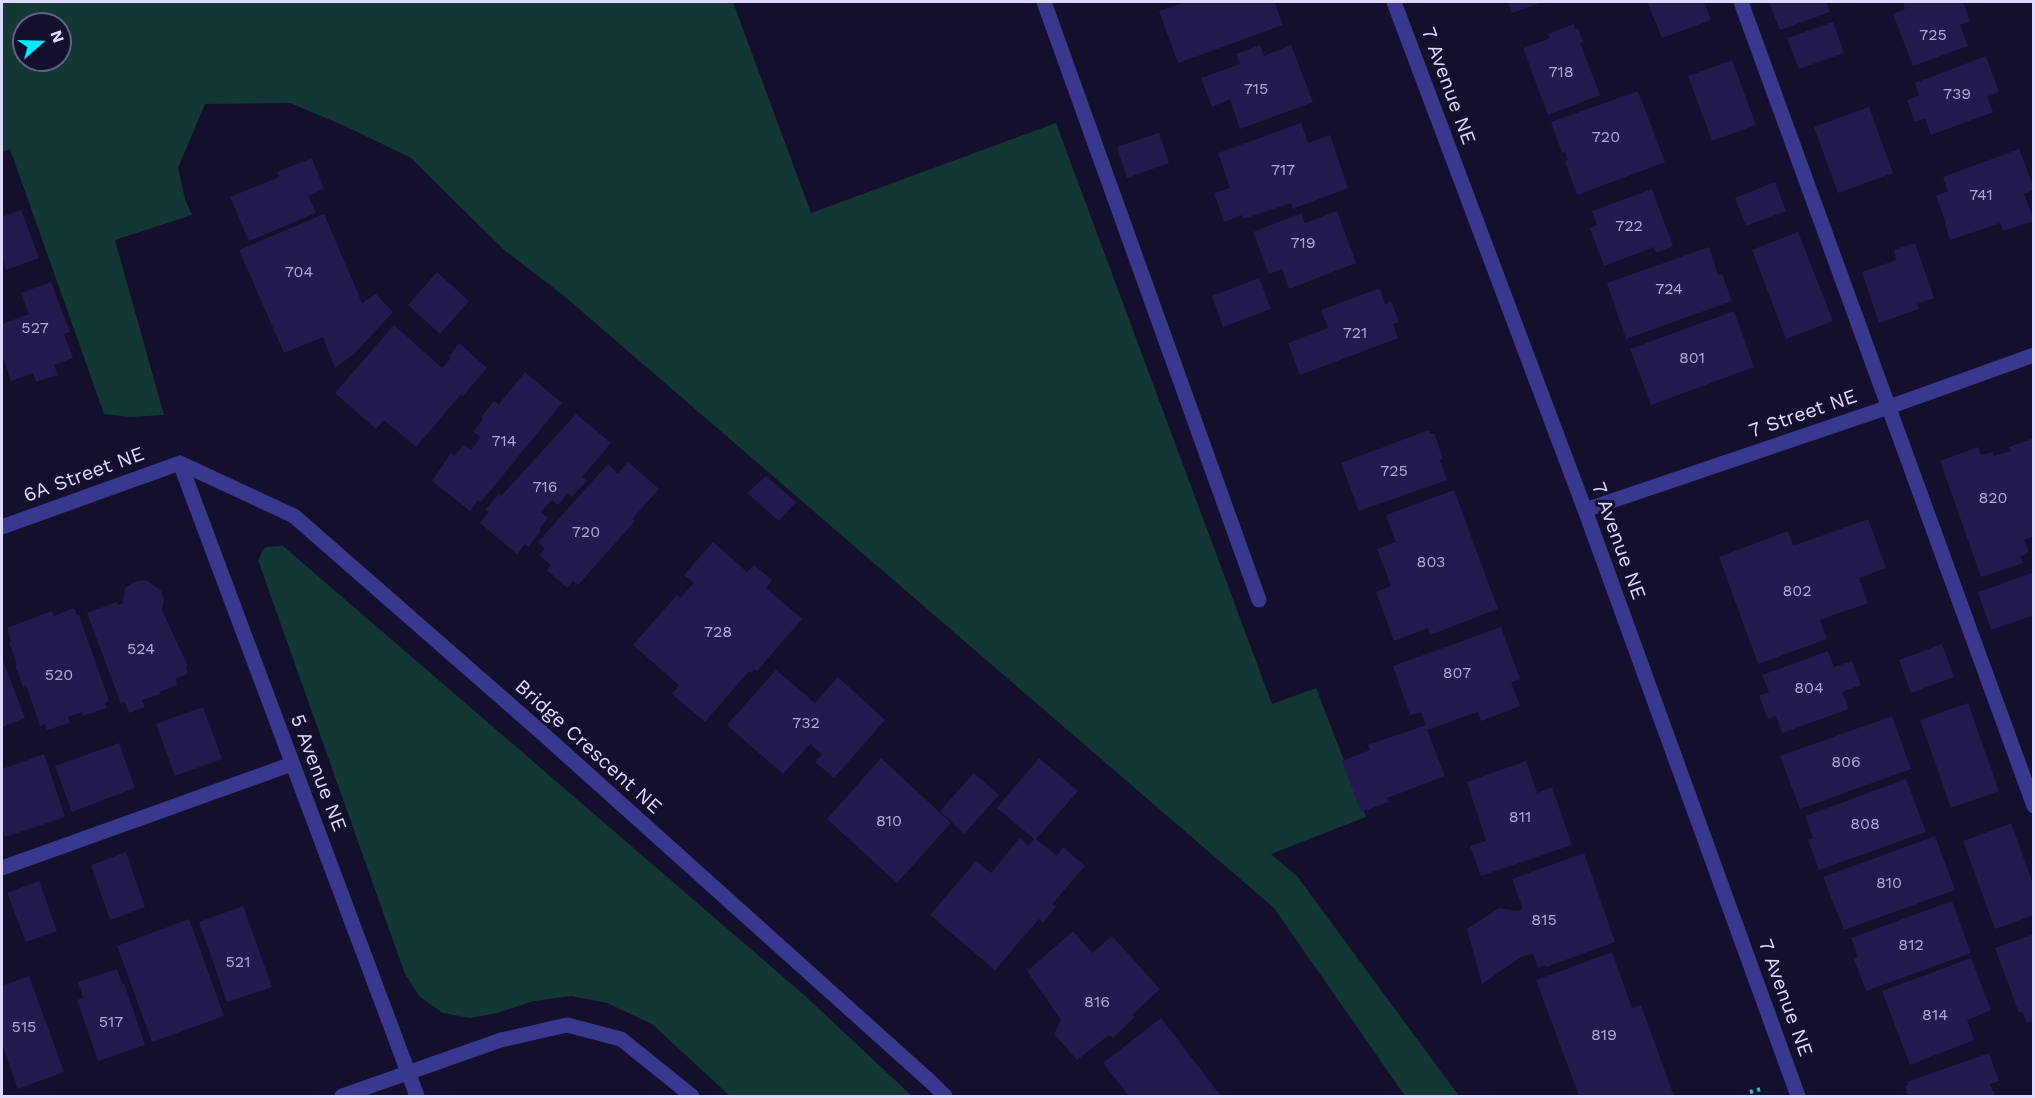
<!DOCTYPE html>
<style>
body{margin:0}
#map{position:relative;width:2035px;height:1098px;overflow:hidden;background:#140f2c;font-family:"Work Sans",sans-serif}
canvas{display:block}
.frame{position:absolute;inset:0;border:3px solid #dedaff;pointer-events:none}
.north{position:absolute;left:12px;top:12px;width:60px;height:60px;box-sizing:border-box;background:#140f2c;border:2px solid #656080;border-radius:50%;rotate:70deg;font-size:16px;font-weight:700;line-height:24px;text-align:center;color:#dedaff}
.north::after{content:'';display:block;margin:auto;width:21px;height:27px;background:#06e8ff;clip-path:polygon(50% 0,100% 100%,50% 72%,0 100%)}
</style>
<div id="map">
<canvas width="2035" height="1098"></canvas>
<div class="frame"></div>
<div class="north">N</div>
</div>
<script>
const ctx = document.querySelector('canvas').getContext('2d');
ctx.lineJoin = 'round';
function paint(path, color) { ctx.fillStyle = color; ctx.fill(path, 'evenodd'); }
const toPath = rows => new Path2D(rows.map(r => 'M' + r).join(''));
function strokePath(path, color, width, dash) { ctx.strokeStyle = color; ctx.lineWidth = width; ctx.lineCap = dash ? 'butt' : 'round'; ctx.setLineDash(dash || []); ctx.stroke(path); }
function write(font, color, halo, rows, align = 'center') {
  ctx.font = font + ' "Work Sans",sans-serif'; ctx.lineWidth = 6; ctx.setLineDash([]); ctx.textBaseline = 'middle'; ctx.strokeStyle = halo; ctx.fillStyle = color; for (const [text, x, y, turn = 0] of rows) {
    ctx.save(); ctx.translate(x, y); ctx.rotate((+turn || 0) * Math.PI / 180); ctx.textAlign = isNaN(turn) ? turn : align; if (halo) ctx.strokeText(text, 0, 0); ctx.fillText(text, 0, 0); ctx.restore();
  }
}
const green = toPath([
 [2,2,733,2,811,213,1056,123,1272,704,1316,688,1366,817,1271,854,1297,876,1459,1096,1405,1096,1274,908,564,296,503,249,411,158,347,127,290,103,205,104,178,168,185,199,192,215,115,240,164,415,130,417,104,414,10,149,2,152],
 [24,24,60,24,60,60,24,60],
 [283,546,803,994,912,1096,730,1096,652,1024,607,1003,571,996,534,1001,497,1013,470,1018,443,1013,420,997,405,974,258,560,265,547]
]);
const building = toPath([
 [1186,2,1274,2,1283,25,1178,63,1159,11],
 [1508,2,1543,2,1512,13],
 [1647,2,1704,2,1711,20,1662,38],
 [1769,2,1826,2,1830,12,1780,30],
 [1903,2,1963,2,1970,21,1960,25,1968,46,1913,66,1893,14,1905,9],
 [1833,22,1844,53,1799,69,1787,38],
 [1574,24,1575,29,1578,28,1583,42,1580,43,1600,95,1548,115,1523,48,1550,38,1548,34],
 [1260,45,1264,56,1291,45,1313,102,1240,129,1230,99,1212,107,1201,78,1240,64,1236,54],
 [1986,56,1999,92,1987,97,1993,112,1931,135,1925,118,1915,122,1907,100,1919,95,1915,83],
 [1732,60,1756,125,1712,141,1688,76],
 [1638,91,1665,162,1577,195,1565,161,1568,160,1565,152,1562,153,1551,122],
 [1869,107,1893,173,1838,193,1814,127],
 [1301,123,1308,143,1330,135,1348,188,1293,209,1291,203,1243,219,1242,215,1224,222,1214,193,1230,188,1218,153],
 [1159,133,1169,163,1127,178,1117,147],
 [2019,149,2034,188,2034,190,2024,194,2034,221,2003,231,2000,223,1950,240,1945,224,1946,223,1936,196,1948,191,1943,177],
 [312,158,324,189,308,196,316,213,249,241,230,197,279,177,277,172],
 [1775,182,1786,211,1746,226,1735,198],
 [1652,189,1673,246,1656,253,1654,247,1604,266,1590,228,1597,225,1592,211],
 [21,210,39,258,6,270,2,257,2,217],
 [1337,211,1356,263,1289,289,1282,269,1269,274,1253,232,1302,213,1305,223],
 [324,214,362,303,376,294,393,312,354,354,335,368,323,337,284,353,239,250],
 [1798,232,1833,321,1786,339,1752,250],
 [1915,243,1934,298,1917,304,1919,309,1879,323,1862,272,1896,260,1894,250],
 [1709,247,1718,275,1722,274,1732,301,1626,339,1607,283],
 [437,272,469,301,440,334,408,305],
 [1259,278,1271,309,1223,327,1212,296],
 [51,282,70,332,64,334,73,358,54,365,58,375,36,382,33,373,11,381,2,355,2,324,29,314,21,293],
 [1380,288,1385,304,1391,301,1399,322,1393,324,1398,338,1300,375,1288,343,1328,328,1321,310],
 [1734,311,1754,367,1651,405,1630,349],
 [394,325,442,368,451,358,449,356,459,343,487,368,463,396,461,394,416,447,384,420,376,429,335,393],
 [525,372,562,403,481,502,478,500,470,511,432,481,451,453,454,456,464,445,471,450,481,437,473,432,483,419,481,417,494,401,499,404],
 [576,414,611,443,582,477,587,480,572,497,568,493,558,505,552,500,541,512,548,518,539,529,541,531,528,547,525,544,517,554,480,523,489,512,486,509,499,494,501,496],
 [1429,430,1430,434,1434,433,1443,459,1440,460,1447,480,1359,511,1341,463],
 [2034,438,2034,536,2024,540,2029,552,2020,557,2023,563,1981,577,1940,461,1978,447,1981,455,1993,452,1994,456,2011,451,2009,447],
 [628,462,659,489,632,519,635,521,578,585,573,581,567,588,547,570,551,565,539,555,545,549,538,542,608,464,618,474],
 [766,476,796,502,779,521,747,493],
 [1454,490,1498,609,1430,635,1428,628,1394,641,1376,592,1391,586,1377,549,1396,542,1386,515],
 [1868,519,1886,568,1859,578,1868,603,1820,620,1827,639,1758,664,1719,557,1788,531,1793,546],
 [713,542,747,572,754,565,772,580,766,588,802,619,757,671,754,669,751,673,749,671,705,722,672,694,679,685,633,645,677,595,680,598,694,583,684,575],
 [2032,573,2034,577,2034,615,1991,630,1978,592],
 [142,580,148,581,161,591,164,600,162,610,188,666,186,666,188,674,176,678,177,685,159,692,160,694,142,700,145,707,129,713,125,702,121,704,87,613,117,602,118,605,123,603,125,588,134,582],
 [74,608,77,615,79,615,109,701,105,703,107,708,83,716,82,712,68,717,70,723,47,730,45,724,40,726,26,685,23,687,15,665,17,665,9,642,11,641,7,628,52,611,54,616],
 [1501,627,1520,679,1511,682,1520,706,1481,721,1478,712,1427,730,1445,776,1387,798,1389,802,1361,812,1342,761,1370,750,1368,745,1426,725,1421,712,1410,715,1393,666],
 [1942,644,1954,677,1911,693,1899,660],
 [1828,651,1834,667,1852,661,1861,685,1842,692,1849,709,1782,733,1776,716,1768,719,1759,696,1769,692,1762,675],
 [2,658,25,718,2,727],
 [776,670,815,703,838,677,885,720,834,778,815,762,822,754,810,744,783,774,727,725],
 [1968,703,1999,791,1951,808,1920,720],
 [203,707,222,759,175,776,156,724],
 [1892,716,1911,769,1800,809,1780,756],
 [119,743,135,788,72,812,55,766],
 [44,754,65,817,5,837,2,827,2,769],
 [881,758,951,823,897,883,827,819],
 [1039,758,1078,791,1036,839,1057,856,1063,847,1085,866,1052,904,1056,907,1043,922,1039,919,995,970,930,915,976,861,991,873,1020,838,1028,846,1034,839,997,808],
 [1526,761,1537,793,1552,787,1572,845,1481,876,1470,846,1486,841,1467,782],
 [974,773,999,795,964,834,940,811],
 [1906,779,1926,832,1819,870,1808,840,1813,838,1805,816],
 [2011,823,2034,886,2034,915,1995,929,1963,841],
 [1935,836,1955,890,1844,930,1823,877],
 [126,852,145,907,110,920,91,865],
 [1584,853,1615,942,1546,967,1545,965,1538,968,1533,953,1521,957,1482,984,1467,929,1499,908,1518,911,1523,909,1512,879],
 [39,881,57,931,26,942,7,893],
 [1952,901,1971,953,1866,991,1854,959,1858,957,1851,938],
 [243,906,272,987,227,1002,199,922],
 [189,919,224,1016,152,1042,117,946],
 [1073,931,1092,953,1112,936,1160,989,1132,1015,1135,1017,1113,1038,1109,1035,1077,1060,1054,1034,1061,1020,1027,971],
 [2034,934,2034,1021,2027,1023,2022,1011,2019,1013,1995,948],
 [1612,952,1632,1008,1641,1005,1674,1096,1579,1096,1536,980],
 [1971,958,1991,1010,1967,1020,1974,1040,1910,1065,1882,991],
 [117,969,122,984,124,983,145,1045,98,1061,77,1000,83,998,78,982],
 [29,976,64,1072,18,1089,2,1044,2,1009,3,1009,2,1003,2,986],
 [1161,1018,1221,1096,1129,1096,1103,1063],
 [1989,1053,1999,1081,1990,1084,1995,1096,1908,1096,1905,1086,1908,1085,1907,1082]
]);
const path = toPath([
 [1750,1092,1761,1089]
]);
const lane = toPath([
 [1044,2,1259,600],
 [1741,2,2034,806],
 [2,868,292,764]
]);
const street = toPath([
 [1394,2,1585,510,1798,1096],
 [180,463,294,516,541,732,932,1083,945,1096],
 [180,463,417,1096],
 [1585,510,1889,407,2034,355],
 [2,527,180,463],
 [342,1096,501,1040,567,1025,621,1039,692,1096]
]);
const numberNames = [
 ["725",1933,35],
 ["718",1561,72],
 ["715",1256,89],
 ["739",1957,94],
 ["720",1606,137],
 ["717",1283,170],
 ["741",1981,195],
 ["722",1629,226],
 ["719",1303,243],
 ["704",299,272],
 ["724",1669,289],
 ["527",35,328],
 ["721",1355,333],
 ["801",1692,358],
 ["714",504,441],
 ["725",1394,471],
 ["716",545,487],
 ["820",1993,498],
 ["720",586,532],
 ["803",1431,562],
 ["802",1797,591],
 ["728",718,632],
 ["524",141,649],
 ["807",1457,673],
 ["520",59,675],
 ["804",1809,688],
 ["732",806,723],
 ["806",1846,762],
 ["811",1520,817],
 ["810",889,821],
 ["808",1865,824],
 ["810",1889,883],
 ["815",1544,920],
 ["812",1911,945],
 ["521",238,962],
 ["816",1097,1002],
 ["814",1935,1015],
 ["517",111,1022],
 ["515",24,1027],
 ["819",1604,1035]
];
const streetNames = [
 ["7 Avenue NE",1448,86,70],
 ["7 Street NE",1803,414,-19],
 ["6A Street NE",84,475,-20],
 ["7 Avenue NE",1618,541,70],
 ["Bridge Crescent NE",588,747,42],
 ["5 Avenue NE",318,773,69],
 ["7 Avenue NE",1785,998,70]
];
paint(green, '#123735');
paint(building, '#241a4e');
strokePath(path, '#28c5ba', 4, [3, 4.5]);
strokePath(lane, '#3a378e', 15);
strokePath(street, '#3a378e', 15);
write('16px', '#b0aad3', null, numberNames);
write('20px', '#dedaff', '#140f2c', streetNames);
</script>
